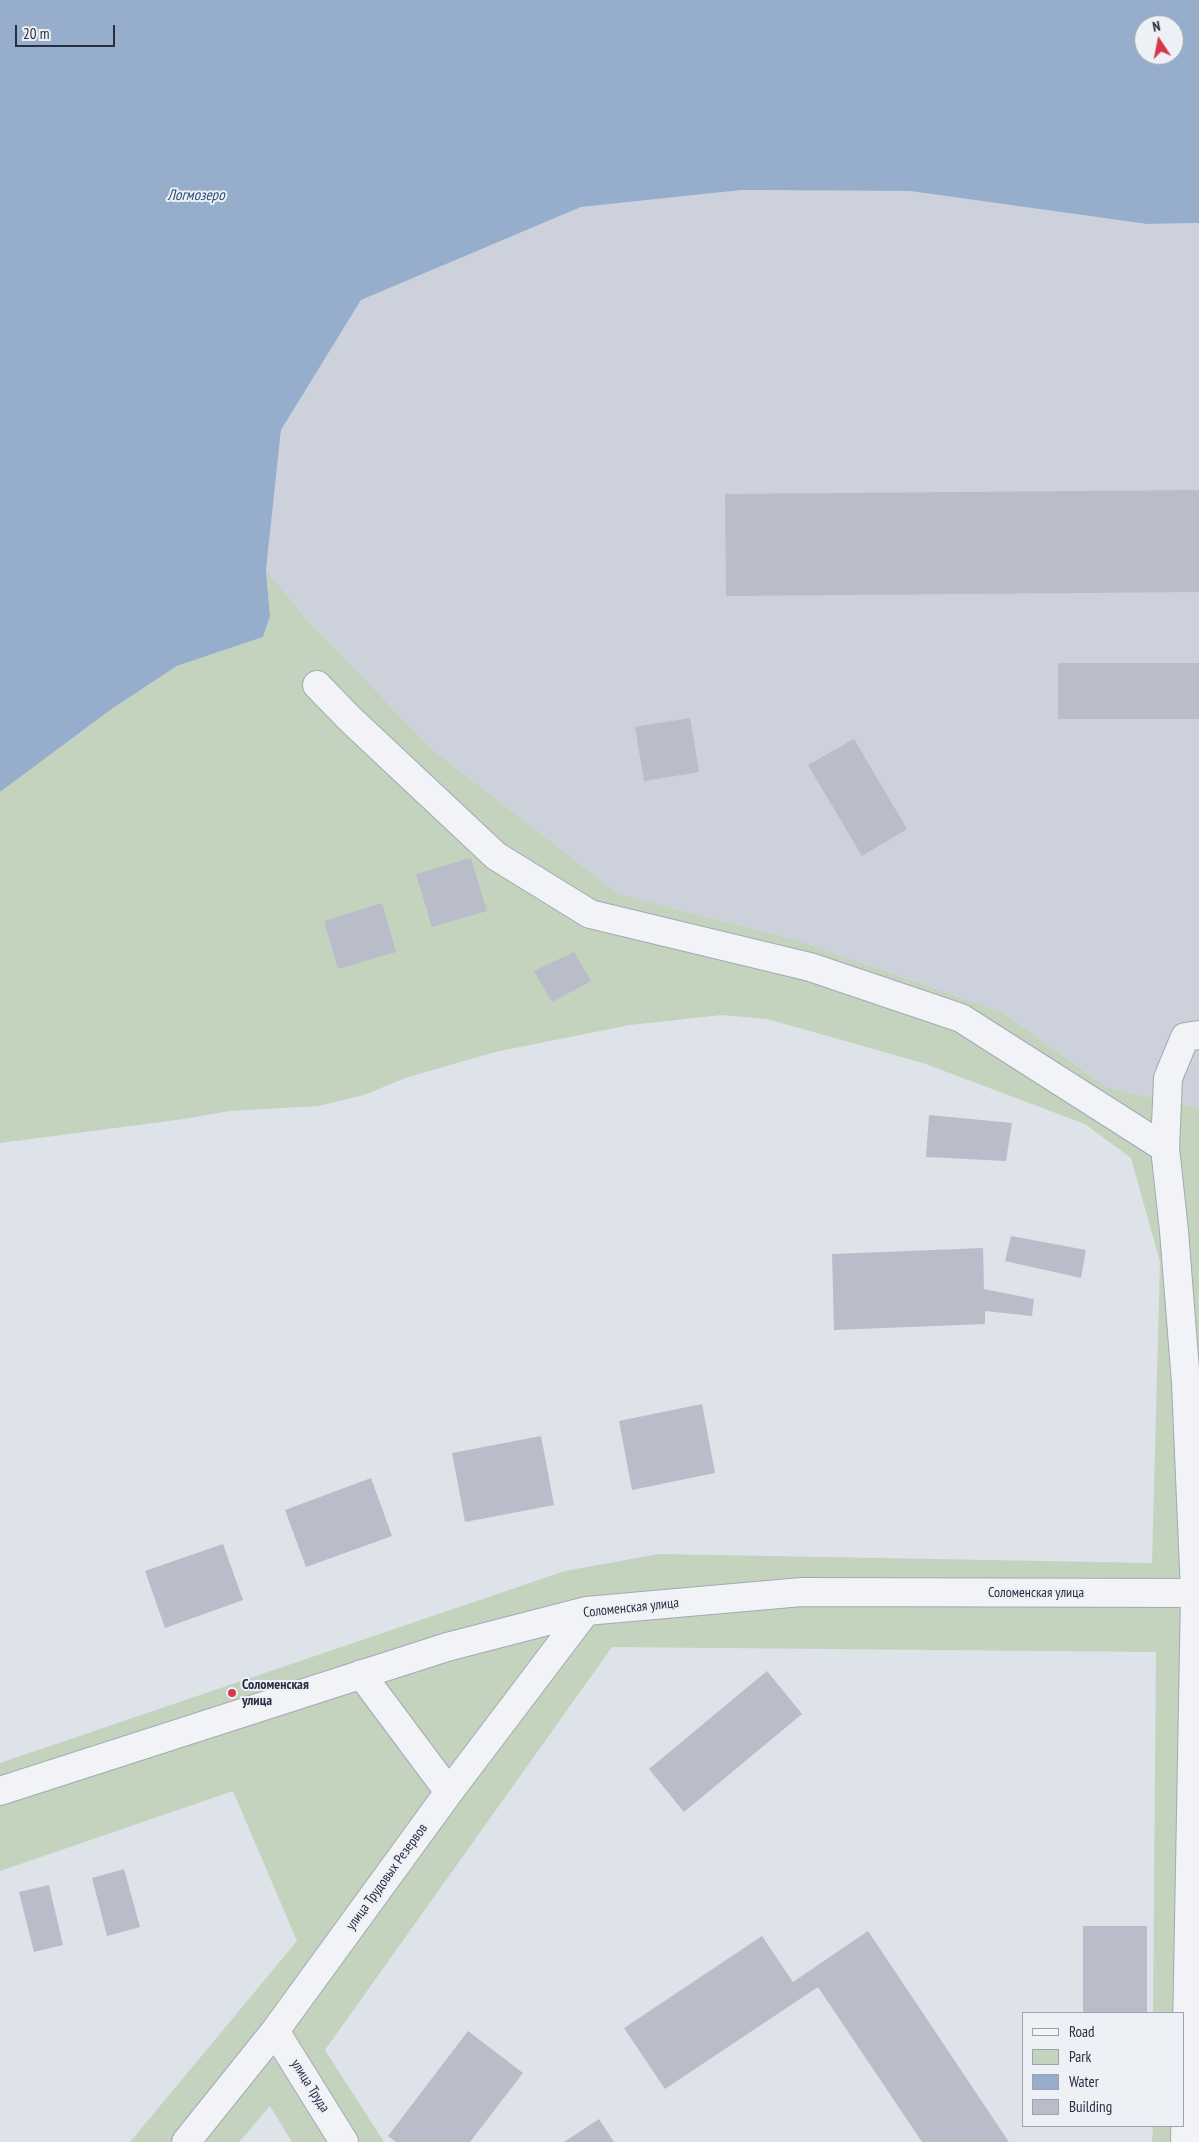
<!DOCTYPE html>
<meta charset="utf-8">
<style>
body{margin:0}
#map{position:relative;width:1199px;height:2142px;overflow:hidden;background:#dee2e9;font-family:"PT Sans Narrow",sans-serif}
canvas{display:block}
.legend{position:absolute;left:1022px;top:2012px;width:162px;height:115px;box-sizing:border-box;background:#edf1f6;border:1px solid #9da3ae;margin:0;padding:6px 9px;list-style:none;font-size:15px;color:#262f41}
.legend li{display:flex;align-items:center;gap:10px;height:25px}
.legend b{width:25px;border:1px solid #9da3ae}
.north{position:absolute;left:1134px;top:15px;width:50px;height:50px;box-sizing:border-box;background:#edf1f6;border:1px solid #9da3ae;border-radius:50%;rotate:349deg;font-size:14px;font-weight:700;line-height:20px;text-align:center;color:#262f41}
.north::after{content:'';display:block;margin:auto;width:18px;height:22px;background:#d8384b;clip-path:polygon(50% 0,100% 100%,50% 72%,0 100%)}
.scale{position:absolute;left:15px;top:25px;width:100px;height:22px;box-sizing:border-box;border:2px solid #262f41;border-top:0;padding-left:6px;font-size:15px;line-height:18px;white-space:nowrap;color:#262f41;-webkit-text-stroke:4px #edf1f6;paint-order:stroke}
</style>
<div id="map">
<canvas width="1199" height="2142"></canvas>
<ul class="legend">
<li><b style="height:6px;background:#f1f3f7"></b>Road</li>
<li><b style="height:14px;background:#c3d3be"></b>Park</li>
<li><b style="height:14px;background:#96aecc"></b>Water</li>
<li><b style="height:14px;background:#b8bdc9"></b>Building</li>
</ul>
<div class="north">N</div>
<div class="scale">20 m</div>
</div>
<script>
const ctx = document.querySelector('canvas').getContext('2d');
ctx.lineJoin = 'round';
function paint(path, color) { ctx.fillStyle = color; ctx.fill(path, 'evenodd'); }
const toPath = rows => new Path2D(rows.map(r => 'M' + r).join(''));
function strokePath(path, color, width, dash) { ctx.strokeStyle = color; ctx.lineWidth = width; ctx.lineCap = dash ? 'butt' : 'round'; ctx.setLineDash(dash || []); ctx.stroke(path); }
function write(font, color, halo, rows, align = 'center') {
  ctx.font = font + ' "PT Sans Narrow",sans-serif'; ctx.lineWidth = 4; ctx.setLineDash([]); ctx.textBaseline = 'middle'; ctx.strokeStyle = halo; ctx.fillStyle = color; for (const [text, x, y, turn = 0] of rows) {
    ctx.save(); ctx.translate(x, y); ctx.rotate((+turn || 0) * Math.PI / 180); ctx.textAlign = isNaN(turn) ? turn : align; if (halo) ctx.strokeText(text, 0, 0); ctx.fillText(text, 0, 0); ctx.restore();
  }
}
const built = toPath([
 [742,190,910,191,1147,224,1199,223,1199,1108,1106,1087,1002,1012,797,940,619,894,434,751,309,622,266,570,281,430,361,300,581,207]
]);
const green = toPath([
 [266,570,309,622,434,751,619,894,797,940,1002,1012,1106,1087,1199,1108,1199,2142,1152,2142,1153,2126,1183,2126,1183,2013,1153,2013,1156,1652,612,1647,325,2050,384,2142,292,2142,270,2106,239,2142,130,2142,297,1941,233,1791,0,1871,0,1763,565,1571,659,1554,1152,1563,1160,1262,1131,1158,1085,1124,923,1063,767,1019,722,1015,630,1025,495,1052,405,1078,364,1095,318,1106,229,1111,184,1119,0,1143,0,792,113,708,177,666,263,637,270,616]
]);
const water = toPath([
 [0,0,1199,0,1199,223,1147,224,910,191,742,190,581,207,361,300,281,430,266,570,270,616,263,637,177,666,113,708,0,792],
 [1144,25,1174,25,1174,55,1144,55]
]);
const building = toPath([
 [1199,490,1199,592,726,596,725,494],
 [1058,663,1199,663,1199,719,1058,719],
 [690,718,699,772,644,781,635,727],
 [854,739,907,829,862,856,808,765],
 [471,858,487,911,432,927,416,874],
 [382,903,396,952,338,969,324,921],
 [574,952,591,981,552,1002,534,971],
 [929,1115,1012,1123,1006,1161,926,1157],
 [1011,1236,1086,1250,1081,1278,1005,1261],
 [983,1248,984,1289,1034,1299,1032,1316,985,1311,985,1324,834,1330,832,1254],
 [702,1404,715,1473,632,1490,619,1421],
 [541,1436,554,1505,465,1522,452,1453],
 [371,1478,392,1536,306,1567,285,1510],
 [223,1544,243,1600,165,1628,145,1571],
 [767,1671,802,1714,684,1812,649,1769],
 [124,1869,140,1927,107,1936,92,1878],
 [49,1885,63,1945,34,1952,19,1892],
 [1083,1926,1147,1926,1147,2013,1083,2013],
 [868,1931,1009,2142,922,2142,818,1987,665,2089,624,2028,762,1936,793,1982],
 [468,2031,523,2073,470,2142,396,2142,388,2136],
 [599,2119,614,2142,564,2142]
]);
const minor = toPath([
 [317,685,350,719,496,856,590,914,810,967,961,1018,1165,1148],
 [361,1674,449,1792],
 [0,1791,447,1647,586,1611,802,1592,1199,1593],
 [275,2031,344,2142],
 [186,2142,275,2031,449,1792,586,1611],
 [1185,2142,1195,1593,1186,1383,1174,1231,1165,1148,1168,1078,1185,1037,1199,1035]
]);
const markers = [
 [232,1693,5,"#d8384b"]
];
const streetNames = [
 ["Соломенская улица",1036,1593],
 ["Соломенская улица",631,1608,-6],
 ["улица Трудовых Резервов",387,1877,-54],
 ["улица Труда",310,2086,58]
];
const poiNames = [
 ["Соломенская",242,1685],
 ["улица",242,1701]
];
const waterNames = [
 ["Логмозеро",196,196]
];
paint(built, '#ccd1db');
paint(green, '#c3d3be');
paint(water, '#96aecc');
paint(building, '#b8bdc9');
strokePath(minor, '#a3a9b3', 30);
strokePath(minor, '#f1f3f7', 28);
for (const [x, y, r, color] of markers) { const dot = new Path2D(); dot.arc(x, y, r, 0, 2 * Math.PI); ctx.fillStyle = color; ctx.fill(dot); strokePath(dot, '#edf1f6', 2); }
write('14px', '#262f41', '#edf1f6', streetNames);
write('bold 14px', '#262f41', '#edf1f6', poiNames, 'left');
write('italic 15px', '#2d4c77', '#edf1f6', waterNames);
</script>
